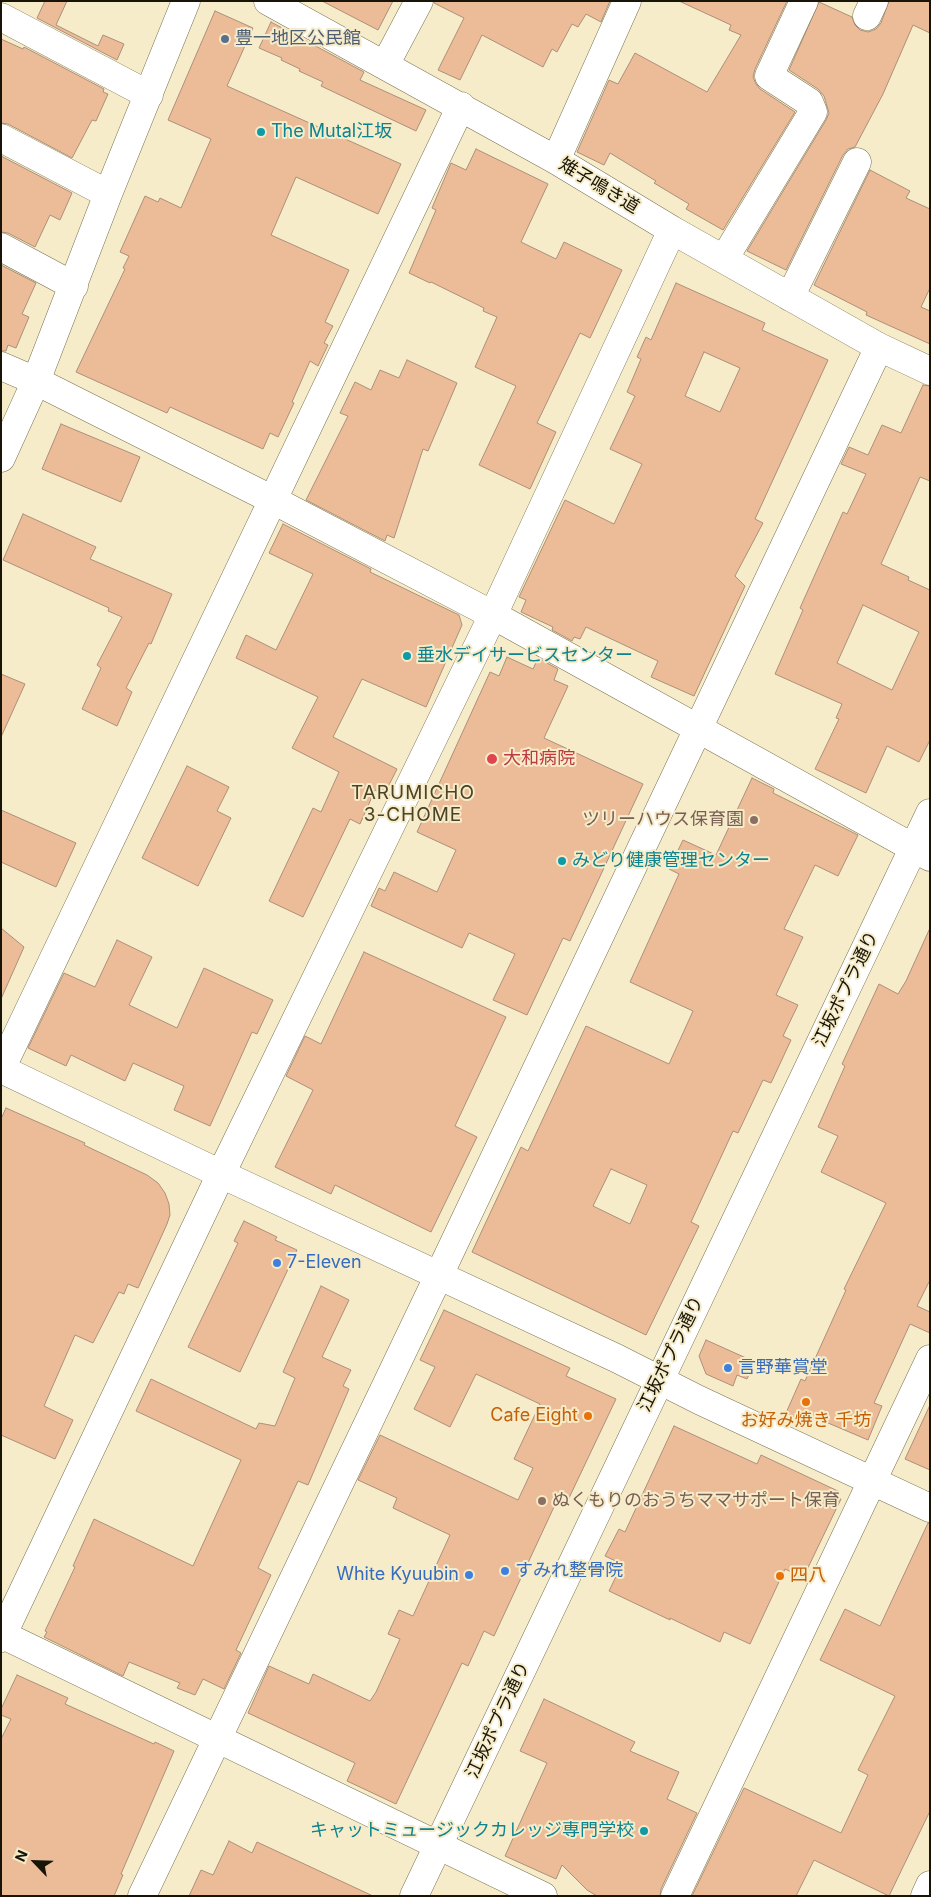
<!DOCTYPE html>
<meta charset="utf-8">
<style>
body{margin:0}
#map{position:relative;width:931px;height:1897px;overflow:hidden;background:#f6ecc9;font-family:Inter,sans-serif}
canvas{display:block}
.frame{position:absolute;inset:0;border:2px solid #181508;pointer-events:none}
.north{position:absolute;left:10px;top:1837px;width:50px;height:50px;-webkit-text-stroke:4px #f6ecc9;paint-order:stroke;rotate:294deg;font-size:14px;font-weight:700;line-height:20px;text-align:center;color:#181508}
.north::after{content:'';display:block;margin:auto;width:18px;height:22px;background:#181508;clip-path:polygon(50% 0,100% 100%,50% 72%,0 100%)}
</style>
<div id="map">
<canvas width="931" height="1897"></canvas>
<div class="frame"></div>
<div class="north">N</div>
</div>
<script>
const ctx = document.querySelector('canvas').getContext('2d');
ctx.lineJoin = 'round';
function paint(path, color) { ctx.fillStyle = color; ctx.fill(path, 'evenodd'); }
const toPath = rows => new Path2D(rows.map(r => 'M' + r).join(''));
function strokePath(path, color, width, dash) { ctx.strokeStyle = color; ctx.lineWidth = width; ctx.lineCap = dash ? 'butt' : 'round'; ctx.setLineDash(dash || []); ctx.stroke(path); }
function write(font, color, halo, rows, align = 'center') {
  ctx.font = font + ' Inter,"Noto Sans JP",sans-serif'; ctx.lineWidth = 4; ctx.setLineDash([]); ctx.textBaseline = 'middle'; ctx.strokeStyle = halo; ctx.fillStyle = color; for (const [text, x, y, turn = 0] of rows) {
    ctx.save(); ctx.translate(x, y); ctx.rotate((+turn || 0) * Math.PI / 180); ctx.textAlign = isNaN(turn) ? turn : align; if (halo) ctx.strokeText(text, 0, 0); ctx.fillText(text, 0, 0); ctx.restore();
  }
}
const building = toPath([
 [45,1,67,1,56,25,98,46,103,35,124,44,117,60,37,18,45,1],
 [322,1,393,1,378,30,322,1],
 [434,1,610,1,601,22,586,14,578,27,572,24,557,52,552,49,543,67,482,35,460,80,438,70,464,18,434,3,434,1],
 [679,1,787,1,755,69,753,77,756,84,760,89,795,112,723,230,686,209,689,204,654,183,656,181,610,153,604,165,577,152,609,80,618,84,635,53,707,92,741,35,729,30,731,25,679,1],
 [889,1,930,1,930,33,913,25,883,94,855,147,848,149,843,155,786,270,747,251,826,120,829,113,824,96,818,89,789,70,819,2,852,17,855,25,860,30,868,32,876,29,881,23,889,1],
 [215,11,253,28,227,86,401,164,378,214,296,177,271,235,349,270,325,322,333,326,324,343,328,345,318,366,310,361,292,402,294,403,278,437,270,433,263,449,170,407,167,413,76,372,125,269,123,268,129,256,120,252,145,196,158,202,160,198,181,208,211,139,168,120,215,11],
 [271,22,364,72,360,80,426,110,416,131,321,86,323,82,299,71,300,69,281,60,282,58,259,48,271,22],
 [1,39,23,49,24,47,104,89,103,92,108,94,96,121,92,120,72,158,8,124,1,123,1,39],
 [476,149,548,184,521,242,556,259,564,242,622,270,590,338,580,333,537,423,556,432,530,489,479,465,516,386,475,367,497,317,483,311,484,308,431,282,430,283,409,273,436,210,432,208,451,163,466,170,476,149],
 [1,156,72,193,60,220,50,215,35,247,8,233,1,232,1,156],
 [870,170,910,191,906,198,930,209,930,288,921,307,930,311,930,344,866,315,867,312,814,285,870,170],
 [1,265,36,283,22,314,29,317,16,348,8,345,6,351,1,351,1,265],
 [676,283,765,323,762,330,828,360,755,519,763,523,735,576,745,586,694,696,651,677,658,661,586,627,580,639,574,637,572,641,552,630,553,627,521,612,526,600,519,597,565,500,614,524,642,464,610,449,635,396,627,392,641,359,637,357,646,337,651,340,676,283],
 [704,352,740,368,720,412,685,396,704,352],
 [407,360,457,383,428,451,423,449,394,538,387,535,385,541,306,500,348,416,340,413,355,382,371,390,380,370,399,378,407,360],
 [923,385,930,386,930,481,920,477,881,564,909,577,908,580,930,590,930,740,919,762,887,746,866,793,815,769,839,719,836,718,842,704,775,674,803,610,800,608,843,512,847,514,866,474,841,464,849,447,868,455,882,425,901,433,923,385],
 [863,605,919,632,892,690,837,663,863,605],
 [61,424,140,457,121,502,42,469,61,424],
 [23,514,96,547,90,559,172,594,151,644,149,643,126,688,132,692,117,726,82,709,101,668,97,665,122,617,108,611,109,608,3,560,23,514],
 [283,524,371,569,370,572,459,615,462,625,426,707,362,679,333,737,397,769,384,795,375,790,360,824,350,819,303,917,269,901,313,808,321,812,339,772,292,748,318,697,236,658,246,635,276,650,313,574,269,553,283,524],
 [507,657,533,669,538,658,558,669,554,680,568,686,544,738,643,784,570,941,563,938,527,1015,493,1000,515,954,469,933,462,948,371,906,379,888,385,891,394,872,437,892,456,850,417,832,490,672,499,676,507,657],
 [1,674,25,684,1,737,1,674],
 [187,766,229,787,217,811,231,818,198,886,142,858,187,766],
 [752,778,774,789,773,793,858,835,838,876,815,865,784,929,803,937,776,995,798,1005,783,1036,791,1040,771,1083,763,1080,738,1133,733,1131,691,1222,699,1226,646,1335,472,1252,521,1147,528,1151,586,1026,669,1064,693,1011,630,982,679,874,669,869,683,840,716,855,752,778],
 [611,1169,647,1185,630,1224,593,1206,611,1169],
 [1,810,76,843,56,887,1,862,1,810],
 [1,928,24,947,1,999,1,928],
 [930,928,930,1280,917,1306,930,1312,930,1333,910,1324,874,1403,882,1406,868,1440,814,1417,811,1425,786,1413,801,1379,805,1381,846,1290,844,1289,886,1203,821,1172,838,1136,818,1127,845,1066,842,1064,879,984,898,994,906,981,930,928],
 [117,940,152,957,129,1005,177,1028,204,968,273,1000,257,1034,252,1032,210,1126,174,1110,184,1086,133,1063,125,1081,71,1055,66,1066,28,1048,64,973,95,987,117,940],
 [364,952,506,1017,455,1126,477,1137,431,1232,335,1185,331,1194,275,1167,313,1090,286,1076,305,1036,321,1044,364,952],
 [6,1108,85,1143,84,1145,147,1175,158,1183,165,1193,169,1204,170,1215,167,1224,138,1288,128,1284,124,1294,119,1292,93,1343,75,1335,44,1406,73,1420,55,1459,1,1435,1,1119,6,1108],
 [244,1221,277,1237,275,1240,297,1250,240,1372,188,1347,238,1243,234,1241,244,1221],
 [321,1286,349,1300,322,1357,351,1370,343,1386,349,1389,308,1485,298,1481,258,1568,271,1575,236,1650,241,1653,224,1689,203,1679,195,1695,177,1688,180,1683,129,1662,123,1676,44,1637,47,1632,45,1631,75,1567,73,1566,94,1519,193,1566,241,1460,136,1411,151,1379,256,1429,259,1423,275,1426,295,1378,283,1372,321,1286],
 [444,1310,570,1368,566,1376,616,1399,569,1498,560,1494,494,1636,484,1631,468,1666,462,1663,396,1804,347,1781,355,1763,248,1713,269,1666,309,1684,313,1674,370,1701,376,1692,400,1639,388,1634,399,1610,413,1616,450,1535,393,1508,397,1498,358,1480,380,1435,518,1500,533,1468,514,1459,540,1404,476,1374,450,1427,414,1409,435,1367,420,1360,444,1310],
 [706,1340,755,1362,747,1379,737,1375,733,1386,706,1374,699,1356,706,1340],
 [930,1405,930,1470,905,1459,930,1405],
 [674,1426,757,1464,761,1455,840,1492,837,1497,841,1499,803,1578,785,1569,750,1644,724,1632,720,1642,670,1618,670,1620,609,1591,622,1564,605,1556,619,1529,625,1532,674,1426],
 [928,1523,930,1523,930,1811,889,1896,814,1860,796,1896,692,1896,744,1788,841,1833,868,1775,858,1770,895,1696,820,1660,845,1609,880,1626,928,1523],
 [17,1675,68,1698,65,1704,154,1744,155,1742,174,1751,121,1874,123,1875,114,1896,1,1896,1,1739,11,1719,1,1715,1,1709,17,1675],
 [544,1699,635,1742,630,1751,679,1772,667,1799,697,1813,661,1889,660,1896,597,1896,587,1890,562,1865,556,1879,505,1856,547,1763,520,1751,544,1699],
 [229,1841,252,1853,257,1842,373,1896,189,1896,201,1870,213,1875,229,1841]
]);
const minor = toPath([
 [268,1,556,160,672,230,879,347,930,371],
 [867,16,874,1],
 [1,17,149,95],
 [385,65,419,1],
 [1,138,108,194],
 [556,160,627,1],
 [1,247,74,286],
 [724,259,813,112,809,102,769,76,804,1],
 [790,297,857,162],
 [1,366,36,381,273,500,493,615,930,857],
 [1,458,36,381,108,194,186,1],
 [1,1069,461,106],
 [1,1069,221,1174,616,1358,699,1400,930,1508],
 [1,1634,543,1896],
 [1,1638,221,1174,493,615,672,230],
 [142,1896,439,1275,879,347],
 [414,1896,930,813],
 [675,1896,930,1359],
 [925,1896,930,1885]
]);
const markers = [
 [225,39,5,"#5c6f8a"],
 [261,132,5,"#0f9aa8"],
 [407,656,5,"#0f9aa8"],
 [492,759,6,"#e0444e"],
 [754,820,5,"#8d6e63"],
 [562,861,5,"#0f9aa8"],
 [277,1263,5,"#3f7fe0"],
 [728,1368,5,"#3f7fe0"],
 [806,1402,5,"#e8710a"],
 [588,1416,5,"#e8710a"],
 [542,1501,5,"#8d6e63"],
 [505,1571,5,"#3f7fe0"],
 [469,1575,5,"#3f7fe0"],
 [780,1576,5,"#e8710a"],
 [644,1831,5,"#0f9aa8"]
];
const serviceNames = [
 ["豊一地区公民館",235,39]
];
const cultureNames = [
 ["The Mutal江坂",271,132],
 ["垂水デイサービスセンター",417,656],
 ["みどり健康管理センター",572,861],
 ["キャットミュージックカレッジ専門学校",634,1831,"right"]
];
const streetNames = [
 ["雉子鳴き道",599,186,31],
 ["江坂ポプラ通り",846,989,-64],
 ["江坂ポプラ通り",671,1354,-64],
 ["江坂ポプラ通り",498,1720,-65]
];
const healthNames = [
 ["大和病院",503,759]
];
const educationNames = [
 ["ツリーハウス保育園",744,820],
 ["ぬくもりのおうちママサポート保育",552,1501,"left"]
];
const shopNames = [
 ["7-Eleven",287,1263],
 ["言野華賞堂",738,1368],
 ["すみれ整骨院",515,1571],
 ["White Kyuubin",459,1575,"right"]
];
const foodNames = [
 ["Cafe Eight",578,1416],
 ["お好み焼き 千坊",806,1421,"center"],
 ["四八",790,1576,"left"]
];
const neighbourhoodNames = [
 ["TARUMICHO",413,793],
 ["3-CHOME",413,815]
];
paint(building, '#ebbc97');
strokePath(building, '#ad8f79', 1);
strokePath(minor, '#7a7251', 29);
strokePath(minor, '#fff', 28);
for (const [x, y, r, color] of markers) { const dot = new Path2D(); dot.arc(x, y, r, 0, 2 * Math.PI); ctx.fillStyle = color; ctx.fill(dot); strokePath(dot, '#f6ecc9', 2); }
write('18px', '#4e5e75', '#f6ecc9', serviceNames, 'left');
write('18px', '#0d838f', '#f6ecc9', cultureNames, 'left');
write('18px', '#181508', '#f6ecc9', streetNames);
write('18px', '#be3a42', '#f6ecc9', healthNames, 'left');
write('18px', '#785e54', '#f6ecc9', educationNames, 'right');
write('18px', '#366cbe', '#f6ecc9', shopNames, 'left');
write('18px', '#c56008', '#f6ecc9', foodNames, 'right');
ctx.letterSpacing = '1px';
write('19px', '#4b4324', '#f6ecc9', neighbourhoodNames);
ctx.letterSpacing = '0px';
</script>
